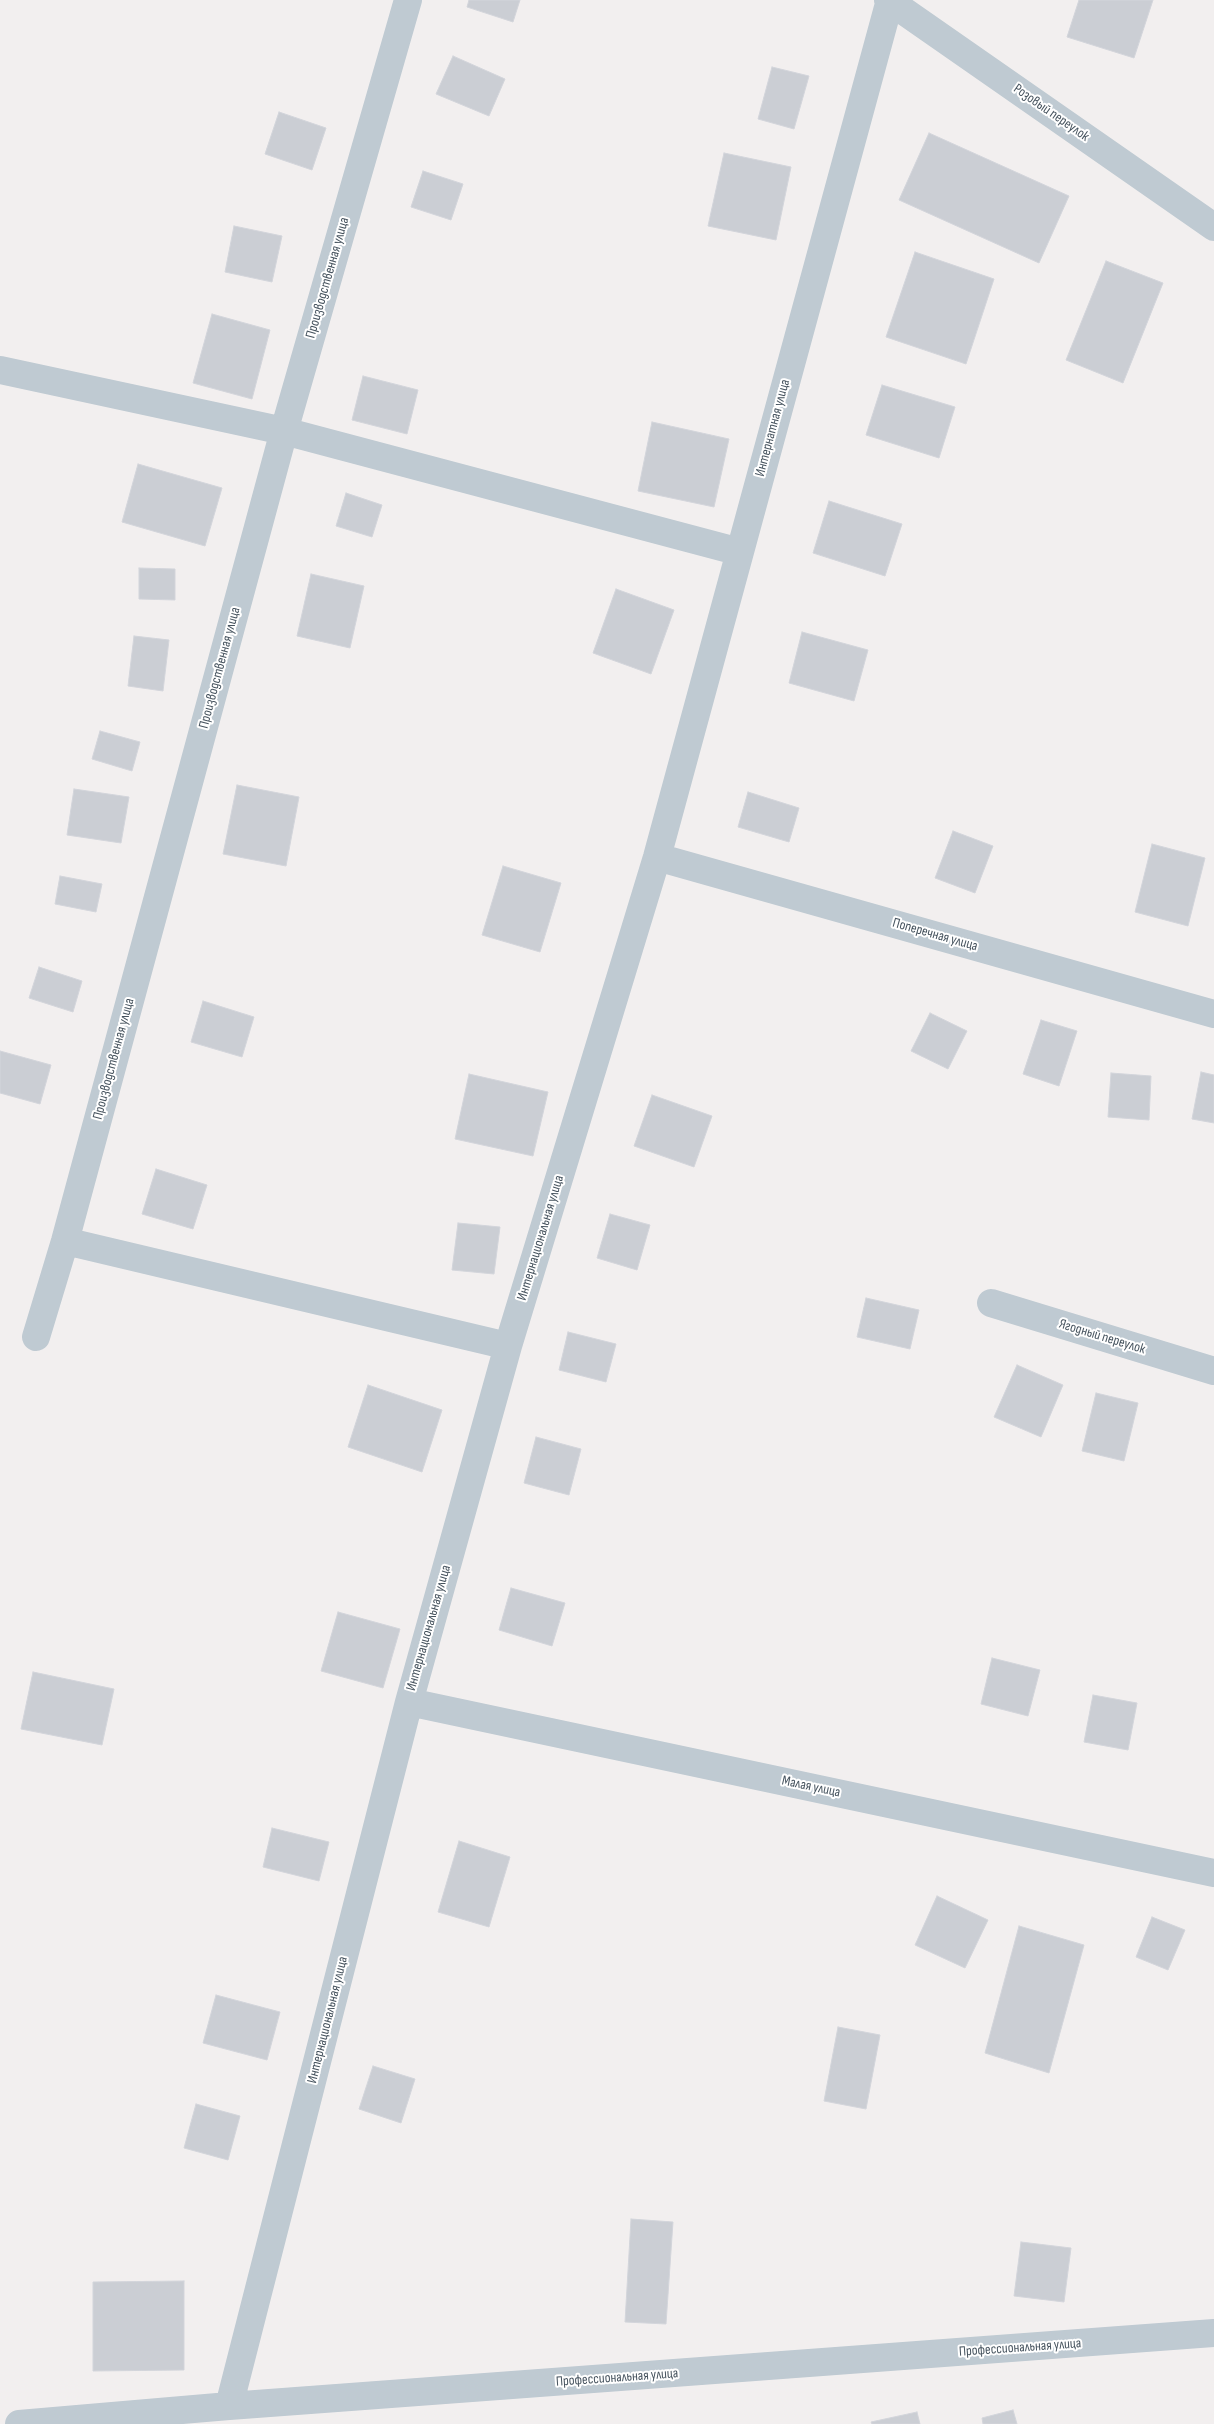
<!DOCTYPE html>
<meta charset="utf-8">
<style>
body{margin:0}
canvas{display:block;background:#f2efef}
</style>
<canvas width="1214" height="2424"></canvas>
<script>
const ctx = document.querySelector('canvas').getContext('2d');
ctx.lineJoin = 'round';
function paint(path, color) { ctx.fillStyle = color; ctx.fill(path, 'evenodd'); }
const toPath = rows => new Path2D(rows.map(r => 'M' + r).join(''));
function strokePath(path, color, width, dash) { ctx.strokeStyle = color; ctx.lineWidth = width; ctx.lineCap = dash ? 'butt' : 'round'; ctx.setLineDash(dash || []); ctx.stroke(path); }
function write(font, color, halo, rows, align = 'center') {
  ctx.font = font + ' "Sofia Sans Condensed",sans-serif'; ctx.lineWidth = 4; ctx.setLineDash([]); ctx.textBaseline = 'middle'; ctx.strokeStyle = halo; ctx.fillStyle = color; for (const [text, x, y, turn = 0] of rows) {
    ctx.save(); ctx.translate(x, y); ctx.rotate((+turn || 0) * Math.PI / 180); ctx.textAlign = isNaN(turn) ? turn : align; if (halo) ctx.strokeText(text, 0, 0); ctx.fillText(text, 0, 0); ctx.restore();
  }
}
const building = toPath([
 [469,0,520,0,513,22,467,7,469,0],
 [1079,0,1153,0,1134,58,1067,37,1079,0],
 [453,56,505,79,489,116,436,94,453,56],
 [772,67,809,76,794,129,758,119,772,67],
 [279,112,326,128,312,170,265,154,279,112],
 [929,133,1069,196,1039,263,899,200,929,133],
 [724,153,791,167,776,240,708,226,724,153],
 [423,171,463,184,451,220,411,207,423,171],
 [234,226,282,236,272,282,225,272,234,226],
 [915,252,994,279,966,364,886,337,915,252],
 [1106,261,1163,283,1123,383,1066,360,1106,261],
 [212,314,270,330,252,399,193,383,212,314],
 [363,376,418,390,407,434,352,420,363,376],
 [882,385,955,407,939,458,866,435,882,385],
 [652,422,729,439,714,507,638,491,652,422],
 [138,464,222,488,205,546,122,522,138,464],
 [346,493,382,505,372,537,336,526,346,493],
 [829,501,902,524,885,576,813,553,829,501],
 [139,568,175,569,175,600,139,599,139,568],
 [311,574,364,586,350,648,297,636,311,574],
 [616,589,674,610,651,674,593,653,616,589],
 [802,632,868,650,854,701,789,683,802,632],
 [134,636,169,640,163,691,128,686,134,636],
 [100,731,140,742,132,771,92,759,100,731],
 [237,785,299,797,286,866,223,854,237,785],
 [74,789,129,797,121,843,67,835,74,789],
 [748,792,799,808,789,842,738,827,748,792],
 [953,831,993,846,975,893,935,878,953,831],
 [1152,844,1205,858,1188,926,1135,912,1152,844],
 [503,866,561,883,540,952,482,935,503,866],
 [60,876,102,884,96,912,55,904,60,876],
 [39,967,82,981,73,1012,29,998,39,967],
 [203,1001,254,1017,242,1057,191,1042,203,1001],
 [930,1013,967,1031,948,1069,911,1051,930,1013],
 [1041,1020,1077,1031,1059,1086,1023,1074,1041,1020],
 [0,1051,51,1065,40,1104,0,1093,0,1051],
 [1201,1072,1214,1075,1214,1123,1192,1119,1201,1072],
 [1111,1073,1151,1076,1149,1120,1108,1117,1111,1073],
 [469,1074,548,1092,533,1156,455,1139,469,1074],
 [652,1095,712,1116,694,1167,634,1146,652,1095],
 [156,1169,207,1185,193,1229,142,1214,156,1169],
 [610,1214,650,1225,637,1270,597,1258,610,1214],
 [458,1223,500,1227,494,1274,452,1270,458,1223],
 [866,1298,919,1310,910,1349,857,1337,866,1298],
 [568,1332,616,1344,606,1382,559,1370,568,1332],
 [1017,1365,1063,1385,1041,1437,994,1417,1017,1365],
 [368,1385,442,1410,422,1472,348,1447,368,1385],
 [1096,1393,1138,1403,1124,1461,1082,1451,1096,1393],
 [536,1437,581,1449,569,1495,524,1483,536,1437],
 [511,1588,565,1603,552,1646,499,1630,511,1588],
 [338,1612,400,1629,383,1688,321,1671,338,1612],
 [992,1658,1040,1670,1028,1716,981,1704,992,1658],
 [33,1672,114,1689,102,1745,21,1729,33,1672],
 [1093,1695,1137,1703,1128,1750,1084,1742,1093,1695],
 [272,1828,329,1842,319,1881,263,1867,272,1828],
 [459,1841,510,1857,489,1927,438,1912,459,1841],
 [937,1896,988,1920,965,1968,915,1945,937,1896],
 [1152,1917,1185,1930,1168,1970,1136,1957,1152,1917],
 [1019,1926,1084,1945,1049,2073,985,2053,1019,1926],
 [216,1995,280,2012,267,2060,203,2043,216,1995],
 [838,2027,880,2035,866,2109,824,2101,838,2027],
 [373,2066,415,2079,401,2123,359,2109,373,2066],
 [196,2104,240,2116,228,2160,184,2148,196,2104],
 [631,2219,673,2222,666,2324,625,2322,631,2219],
 [1021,2242,1071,2248,1064,2302,1014,2296,1021,2242],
 [184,2281,184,2370,93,2371,93,2282,184,2281],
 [1013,2410,1017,2424,983,2424,982,2418,1013,2410],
 [917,2412,920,2424,872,2424,871,2422,917,2412]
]);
const minor = toPath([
 [888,0,1214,227],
 [0,370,284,431,740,552],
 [657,857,1214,1014],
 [65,1241,508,1346],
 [991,1303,1214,1371],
 [36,1337,65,1241,284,431,408,0],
 [409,1702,1214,1873],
 [229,2406,409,1702,508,1346,657,857,890,0],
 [19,2424,229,2406,1214,2333]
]);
const streetNames = [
 ["Розовый переулок",1051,113,35],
 ["Производственная улица",328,278,-74],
 ["Интернатная улица",773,428,-75],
 ["Производственная улица",220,668,-75],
 ["Поперечная улица",935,935,16],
 ["Производственная улица",114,1059,-75],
 ["Интернациональная улица",541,1238,-73],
 ["Ягодный переулок",1102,1337,17],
 ["Интернациональная улица",429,1628,-74],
 ["Малая улица",811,1787,12],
 ["Интернациональная улица",328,2020,-76],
 ["Профессиональная улица",1020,2348,-4],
 ["Профессиональная улица",617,2378,-4]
];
paint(building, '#cbced4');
strokePath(building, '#d3d5db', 1);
strokePath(minor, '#bfcad2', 28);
write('14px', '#46535e', '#fff', streetNames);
</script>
